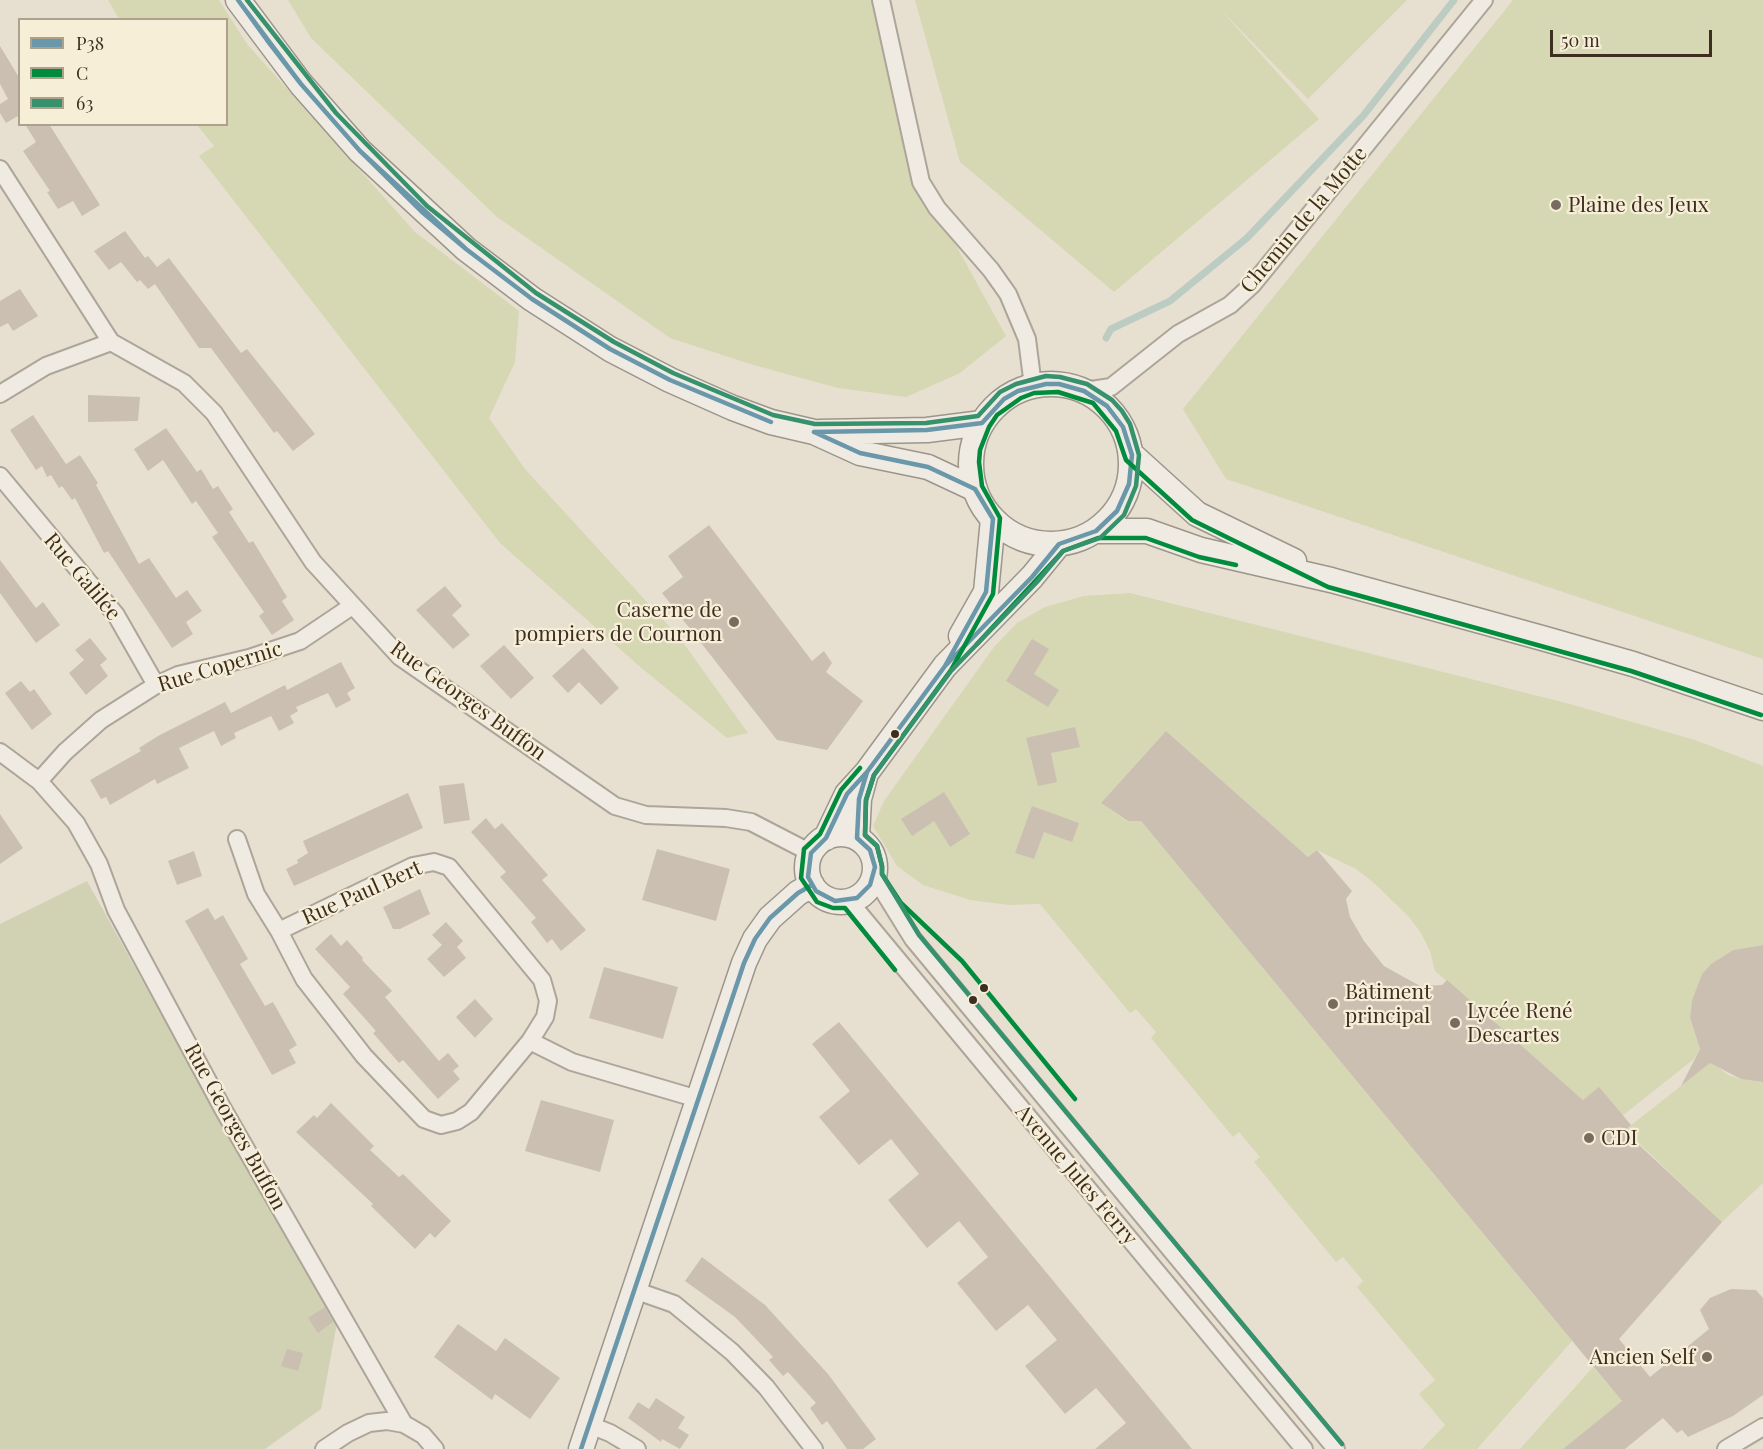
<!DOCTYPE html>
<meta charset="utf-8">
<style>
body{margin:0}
#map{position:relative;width:1763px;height:1449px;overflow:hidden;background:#e7e0d1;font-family:"Playfair Display",serif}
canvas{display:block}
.legend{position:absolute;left:18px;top:18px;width:210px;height:108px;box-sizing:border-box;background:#f7eed8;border:2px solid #ada18e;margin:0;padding:8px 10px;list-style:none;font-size:18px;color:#3d2e20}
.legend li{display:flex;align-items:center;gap:12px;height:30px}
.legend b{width:30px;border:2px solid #ada18e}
.scale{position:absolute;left:1550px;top:30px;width:162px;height:27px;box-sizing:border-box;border:3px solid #3d2e20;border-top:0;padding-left:8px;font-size:18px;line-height:21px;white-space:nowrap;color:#3d2e20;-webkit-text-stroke:4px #f7eed8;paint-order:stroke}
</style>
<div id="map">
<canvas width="1763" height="1449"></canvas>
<ul class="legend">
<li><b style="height:8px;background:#6a98aa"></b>P38</li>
<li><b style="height:8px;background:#008c3c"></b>C</li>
<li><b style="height:8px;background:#36916d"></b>63</li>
</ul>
<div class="scale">50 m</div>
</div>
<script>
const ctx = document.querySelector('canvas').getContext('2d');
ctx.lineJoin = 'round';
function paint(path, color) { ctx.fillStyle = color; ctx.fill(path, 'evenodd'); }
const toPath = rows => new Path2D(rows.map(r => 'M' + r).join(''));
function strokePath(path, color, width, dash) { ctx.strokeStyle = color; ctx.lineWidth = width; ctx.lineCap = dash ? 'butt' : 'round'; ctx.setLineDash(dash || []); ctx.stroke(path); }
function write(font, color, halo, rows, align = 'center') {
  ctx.font = font + ' "Playfair Display",serif'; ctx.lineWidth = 4.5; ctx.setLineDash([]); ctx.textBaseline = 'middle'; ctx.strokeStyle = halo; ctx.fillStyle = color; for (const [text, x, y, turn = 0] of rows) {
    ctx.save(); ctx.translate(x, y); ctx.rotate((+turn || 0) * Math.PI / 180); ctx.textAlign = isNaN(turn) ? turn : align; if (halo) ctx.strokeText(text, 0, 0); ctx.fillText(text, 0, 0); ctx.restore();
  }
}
const green = toPath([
 [108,0,219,0,247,44,415,232,519,311,515,362,489,418,525,469,679,637,748,733,727,738,639,666,500,543,199,156,214,146,197,125,226,124,226,20,119,19],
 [288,0,881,0,921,182,1006,336,960,373,906,397,838,388,750,364,670,338,497,217,311,38],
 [915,0,1407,0,1308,99,1219,8,1319,119,1114,292,960,162],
 [1513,0,1763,0,1763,659,1226,479,1183,409],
 [1130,593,1570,704,1695,740,1763,766,1763,945,1733,950,1711,964,1702,974,1692,1000,1690,1018,1700,1049,1694,1059,1617,1120,1594,1092,1583,1100,1435,971,1430,951,1421,933,1409,917,1374,883,1356,869,1317,850,1308,857,1166,731,1101,803,1127,821,1141,821,1572,1341,1477,1449,1422,1449,1445,1425,1419,1394,1435,1380,1357,1287,1363,1281,1343,1257,1336,1262,1254,1162,1260,1157,1239,1132,1233,1137,1151,1038,1156,1032,1136,1009,1130,1013,1040,904,1009,905,970,900,923,885,897,866,873,826,884,801,994,647,1017,623,1045,607,1084,596],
 [1708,1059,1728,1075,1741,1079,1763,1082,1763,1183,1722,1222,1625,1130,1705,1067],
 [1593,1367,1622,1401,1563,1449,1520,1449]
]);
const cemetery = toPath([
 [87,881,213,1108,337,1323,321,1409,265,1449,0,1449,0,924]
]);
const stream = toPath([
 [1106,338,1111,329,1170,301,1247,238,1363,116,1454,0]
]);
const building = toPath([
 [0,46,20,79,20,118,18,116,6,123,0,113,0,104,8,99,0,84],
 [25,124,49,124,100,205,82,216,73,201,58,209,47,192,50,191,23,151,36,142],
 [125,231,145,258,148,256,157,267,169,258,241,353,247,349,315,434,293,451,277,431,274,433,211,348,199,348,155,284,148,289,140,280,137,282,121,262,109,270,94,251],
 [20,289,38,316,13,331,8,323,0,327,0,301],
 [88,395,140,397,138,421,88,422],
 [33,415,66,464,80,455,98,483,96,485,139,564,149,558,176,598,187,590,202,611,186,622,193,634,172,648,108,551,104,553,75,498,72,500,62,486,59,488,51,475,47,477,42,466,36,470,10,430],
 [166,428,197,472,201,469,213,489,218,486,233,509,229,512,249,543,253,541,287,597,282,601,294,620,272,635,259,616,264,612,212,537,218,533,196,501,192,504,163,460,148,471,134,449],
 [709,525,812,661,824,651,832,663,826,672,863,701,827,750,777,740,662,593,683,577,668,556],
 [0,560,36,608,43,602,60,625,36,643,0,593],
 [445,586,462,606,452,615,470,635,453,649,416,610],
 [90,638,107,659,100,665,108,676,86,695,69,673,84,660,75,650],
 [1032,639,1049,649,1034,674,1059,690,1048,707,1006,681],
 [504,645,534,678,511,699,480,666],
 [583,648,619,688,601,705,579,682,568,693,552,676],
 [341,662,355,688,347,693,351,700,336,708,328,693,296,707,298,711,290,716,294,723,279,731,271,716,234,733,236,738,221,746,214,731,179,748,189,768,157,784,155,779,110,805,106,797,101,799,90,780,141,751,139,748,158,736,225,702,231,713,285,685,287,690],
 [21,681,30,692,34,689,52,714,32,730,5,693],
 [1075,727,1080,747,1051,753,1057,782,1038,786,1026,738],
 [1166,731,1308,857,1317,850,1352,891,1346,899,1350,917,1364,941,1384,966,1420,986,1442,985,1447,980,1583,1100,1599,1087,1631,1125,1624,1131,1722,1222,1619,1339,1650,1377,1709,1329,1700,1310,1710,1298,1731,1289,1756,1290,1763,1298,1763,1395,1733,1416,1688,1437,1682,1430,1677,1433,1663,1418,1625,1449,1563,1449,1622,1401,1141,821,1128,821,1101,803],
 [464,783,470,820,444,824,439,786],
 [944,792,970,834,950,847,934,821,912,836,901,819],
 [408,793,423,828,294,886,286,869,298,863,297,860,308,853,303,841],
 [1032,806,1079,823,1072,842,1044,832,1034,859,1015,853],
 [0,814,23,848,0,864],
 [486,818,495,829,502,823,519,842,548,875,542,880,586,930,561,951,552,939,547,943,531,922,536,918,500,877,506,872,471,832],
 [657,849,730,869,716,921,642,900],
 [194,851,202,876,177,885,168,861],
 [420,889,430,914,400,929,393,929,383,907],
 [208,908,215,920,223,915,248,959,240,964,265,1006,273,1002,297,1045,289,1050,296,1063,272,1075,185,921],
 [446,922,463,941,457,947,466,958,444,977,427,959,442,945,432,935],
 [331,934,341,946,347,940,363,958,362,960,392,991,385,997,439,1061,448,1053,459,1066,453,1071,460,1079,438,1099,403,1060,399,1063,373,1033,376,1031,343,994,350,987,315,949],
 [1763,945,1763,1082,1741,1079,1710,1063,1681,1086,1700,1049,1690,1018,1692,1000,1702,974,1711,964,1733,950],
 [604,967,678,987,663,1039,589,1018],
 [475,999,493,1019,475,1038,456,1017],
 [839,1022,970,1180,1192,1449,1095,1449,1126,1423,1096,1388,1065,1414,1025,1366,1057,1340,1028,1305,996,1331,957,1283,988,1257,959,1221,927,1248,888,1200,919,1174,891,1139,859,1165,819,1117,850,1091,812,1044],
 [541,1100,614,1120,600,1172,525,1151],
 [331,1103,374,1146,370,1150,399,1177,403,1174,451,1221,435,1238,430,1233,415,1249,371,1206,373,1204,296,1132,314,1115,317,1118],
 [702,1257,765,1305,828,1374,876,1439,863,1449,847,1449,827,1421,822,1425,810,1408,816,1403,788,1372,783,1376,769,1360,773,1357,735,1317,685,1281],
 [325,1307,333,1322,318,1333,308,1318],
 [458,1324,496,1351,505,1338,560,1378,530,1419,495,1394,492,1400,434,1357],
 [287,1349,303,1353,298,1371,281,1366],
 [656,1398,685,1417,678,1428,689,1435,680,1449,662,1439,661,1442,628,1418,638,1402,649,1409]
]);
const street = toPath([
 [881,0,921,182,937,208,991,270,1008,294,1027,339,1033,386],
 [0,169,111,342],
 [1084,391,1111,387,1178,334,1230,305,1253,284,1484,0],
 [0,394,46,366,111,342,184,383,214,413,313,562,400,657,615,806,646,815,726,818,751,822,811,853],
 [0,476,116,615,156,685],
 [0,752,39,781,76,823,99,864,116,910,223,1109,404,1424],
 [39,781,65,752,101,720,156,685,178,675,249,658,300,641,352,606],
 [237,839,256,894,279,931,304,979,364,1056,424,1119,441,1125,457,1121,471,1112,530,1041,545,1017,548,1001,542,980,449,867,434,862,413,866,279,931],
 [874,876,913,939,1336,1449],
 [849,901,1304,1449],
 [530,1041,572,1062,698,1099],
 [634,1290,674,1304,732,1352,766,1387,814,1449],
 [590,1425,610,1433,637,1449],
 [324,1449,348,1433,369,1423,387,1421,404,1424,423,1435,435,1449],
 [1726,1449,1763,1427]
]);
const secondary = toPath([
 [238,0,301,84,360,151,466,249,532,299,610,349,670,380,733,408,771,422,814,432,860,453,928,467,975,489],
 '971 464a80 80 0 1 1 160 0a80 80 0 1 1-160 0Z',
 [820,432,927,430,982,423],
 [1132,455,1197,514,1294,561],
 [1096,531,1147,531,1201,550,1331,580,1542,638,1633,664,1763,708],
 [961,636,986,592,993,519],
 '807 868a34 34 0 1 1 68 0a34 34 0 1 1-68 0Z',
 [826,838,847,794,867,772,945,666,1032,577,1059,544],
 [857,838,859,799,865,777],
 [581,1449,744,963,755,939,770,918,798,893,812,885]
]);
const bus1 = toPath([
 [238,0,301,84,267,40,238,0],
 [301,84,360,151],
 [301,84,360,151],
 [360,151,466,249],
 [360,151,422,212,466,249],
 [466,249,532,299],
 [466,249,532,299],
 [532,299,610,349,670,380],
 [670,380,771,422],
 [670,380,771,422],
 [814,432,860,453,928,467,975,489,993,519,986,592,945,666],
 [814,432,927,430,982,423,1004,399,1018,391,1046,384,1059,384,1084,391,1107,406,1123,427,1132,455,1129,484,1117,511,1096,531,1059,544,1032,577,945,666],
 [867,772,859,799,857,838,870,850,875,867,870,885,857,898,835,901,816,891,808,877,811,853,826,838,847,794,867,772],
 [867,772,945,666],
 [867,772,945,666],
 [581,1449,744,963,755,939,770,918,798,893,812,885]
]);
const bus2 = toPath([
 [977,644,1063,551,1098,538,1146,538,1199,557,1236,565],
 [860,768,841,790,820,834,804,849,801,878,817,902,833,908,845,908,895,970],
 [1075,1099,962,961,901,903,882,874,882,866,877,846,865,835,866,800,874,775,951,670,993,594,1000,518,982,486,979,462,980,450,989,427,997,415,1021,398,1034,393,1058,392,1093,403,1116,431,1126,460,1192,520,1328,587,1631,671,1761,715]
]);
const bus3 = toPath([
 [247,0,336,113,427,206,536,293,614,342,673,373,773,415,815,424,926,423,978,416,1000,392,1016,384,1046,376,1060,377,1087,384,1112,400,1122,411,1130,424,1139,455,1136,486,1124,515,1100,538,1063,551,1037,582,951,671,874,775,866,800,865,835,877,846,882,866,882,874,919,935,1342,1444]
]);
const markers = [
 [1556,205,6,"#786c5e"],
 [734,622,6,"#786c5e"],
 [895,734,5,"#3d2e20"],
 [984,988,5,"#3d2e20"],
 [973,1000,5,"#3d2e20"],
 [1333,1004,6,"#786c5e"],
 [1455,1023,6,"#786c5e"],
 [1589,1138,6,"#786c5e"],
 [1707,1357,6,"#786c5e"]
];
const poiNames = [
 ["Plaine des Jeux",1568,205],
 ["Caserne de",722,610,"right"],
 ["pompiers de Cournon",722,634,"right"],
 ["Bâtiment",1345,992],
 ["principal",1345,1016],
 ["Lycée René",1467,1011],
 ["Descartes",1467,1035],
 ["CDI",1601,1138],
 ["Ancien Self",1695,1357,"right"]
];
const streetNames = [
 ["Chemin de la Motte",1304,220,-50],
 ["Rue Galilée",82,577,50],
 ["Rue Copernic",220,667,-17],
 ["Rue Georges Buffon",468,701,36],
 ["Rue Paul Bert",362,893,-24],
 ["Rue Georges Buffon",235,1127,61],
 ["Avenue Jules Ferry",1076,1175,50]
];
paint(green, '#d6d7b3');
paint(cemetery, '#d1d1b3');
strokePath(stream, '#bcccc2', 7);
paint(building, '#cbbfb2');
strokePath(street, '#ada599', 20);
strokePath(secondary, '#9c958a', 27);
strokePath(street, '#efebe3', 16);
strokePath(secondary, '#efebe3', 24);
strokePath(bus1, '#6a98aa', 4.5);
strokePath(bus2, '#008c3c', 4.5);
strokePath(bus3, '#36916d', 4.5);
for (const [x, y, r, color] of markers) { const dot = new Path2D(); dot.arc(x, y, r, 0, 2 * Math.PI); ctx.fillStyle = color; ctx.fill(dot); strokePath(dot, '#f7eed8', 2); }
write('21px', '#3d2e20', '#f7eed8', poiNames, 'left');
write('21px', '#3d2e20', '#f7eed8', streetNames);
</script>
